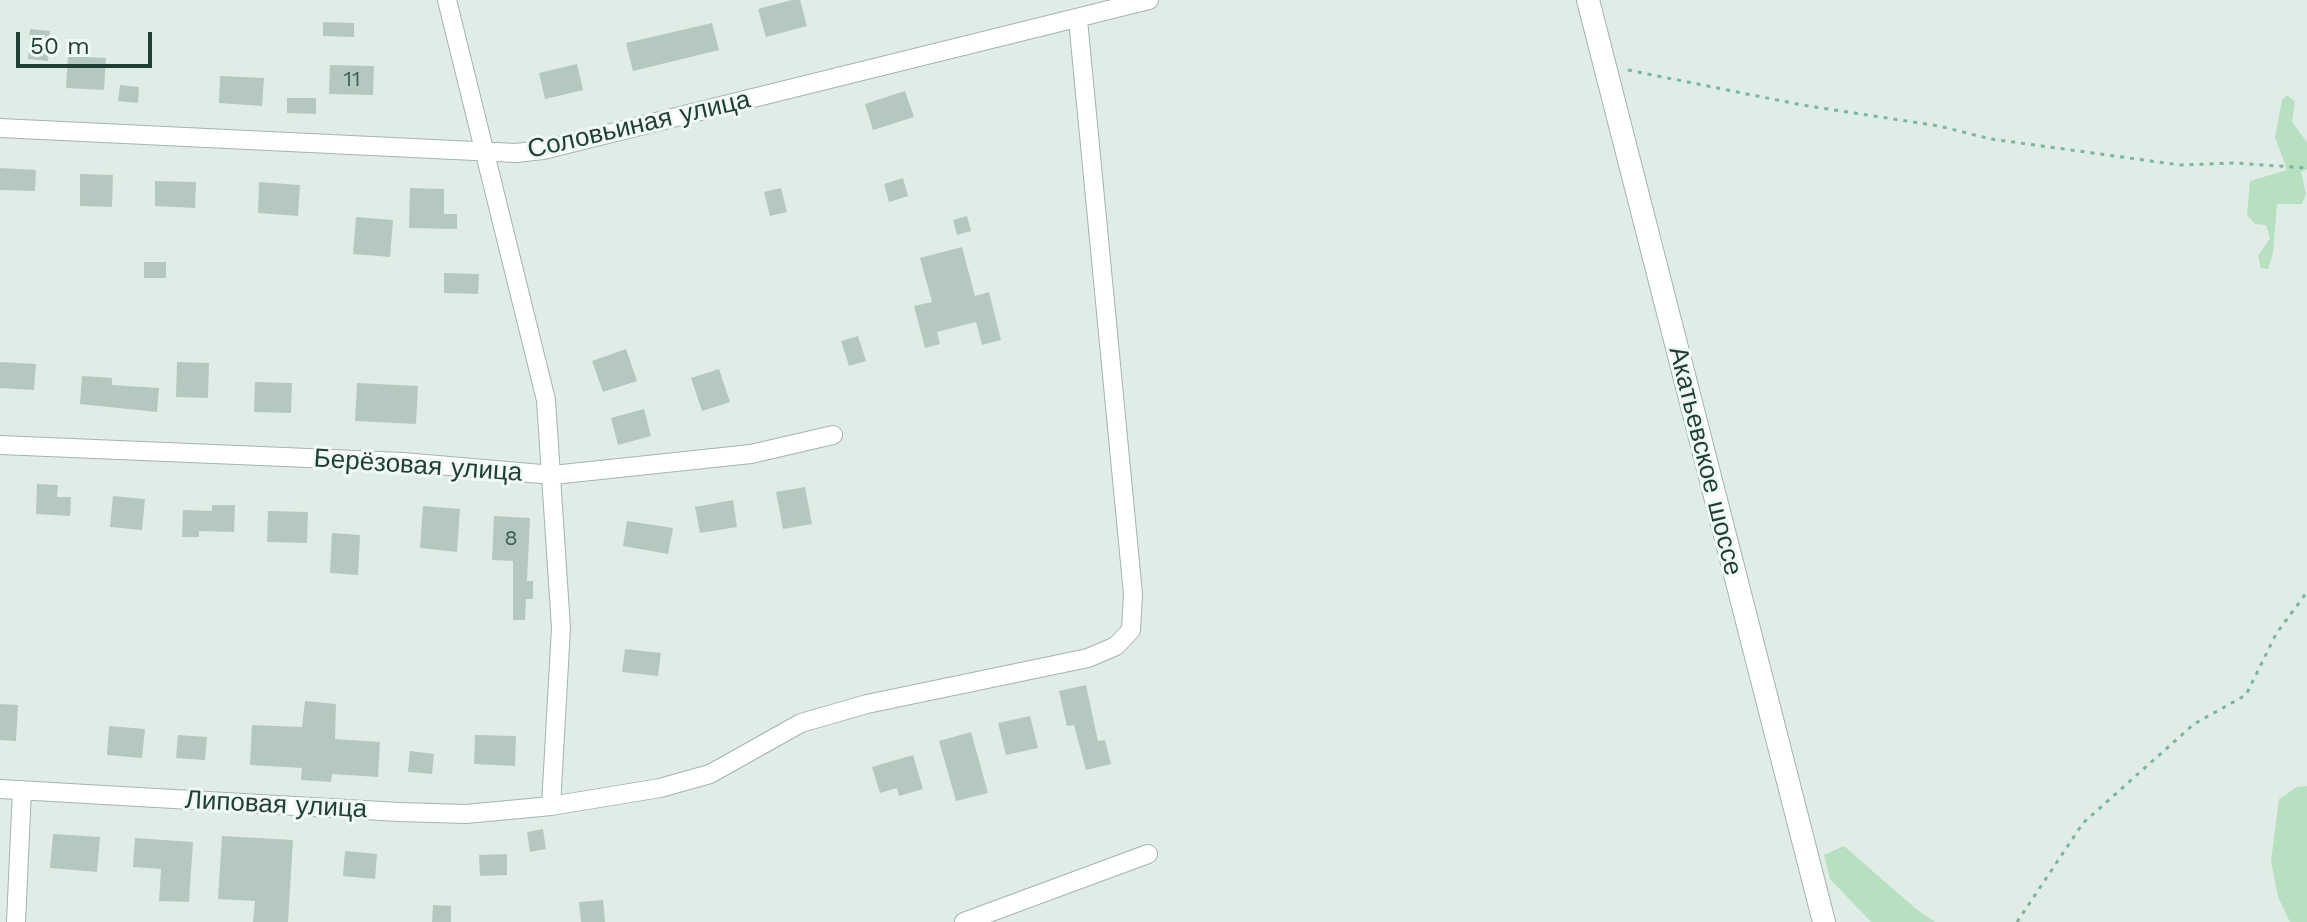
<!DOCTYPE html>
<meta charset="utf-8">
<style>
body{margin:0}
#map{position:relative;width:2307px;height:922px;overflow:hidden;background:#e0ede6;font-family:"Work Sans",sans-serif}
canvas{display:block}
.scale{position:absolute;left:16px;top:32px;width:136px;height:36px;box-sizing:border-box;border:4px solid #1f3f35;border-top:0;padding-left:10px;font-size:24px;line-height:28px;white-space:nowrap;color:#1f3f35;-webkit-text-stroke:6px #f1f9f5;paint-order:stroke}
</style>
<div id="map">
<canvas width="2307" height="922"></canvas>
<div class="scale">50 m</div>
</div>
<script>
const ctx = document.querySelector('canvas').getContext('2d');
ctx.lineJoin = 'round';
function paint(path, color) { ctx.fillStyle = color; ctx.fill(path, 'evenodd'); }
const toPath = rows => new Path2D(rows.map(r => 'M' + r).join(''));
function strokePath(path, color, width, dash) { ctx.strokeStyle = color; ctx.lineWidth = width; ctx.lineCap = dash ? 'butt' : 'round'; ctx.setLineDash(dash || []); ctx.stroke(path); }
function write(font, color, halo, rows, align = 'center') {
  ctx.font = font + ' "Work Sans",sans-serif'; ctx.lineWidth = 6; ctx.setLineDash([]); ctx.textBaseline = 'middle'; ctx.strokeStyle = halo; ctx.fillStyle = color; for (const [text, x, y, turn = 0] of rows) {
    ctx.save(); ctx.translate(x, y); ctx.rotate((+turn || 0) * Math.PI / 180); ctx.textAlign = isNaN(turn) ? turn : align; if (halo) ctx.strokeText(text, 0, 0); ctx.fillText(text, 0, 0); ctx.restore();
  }
}
const green = toPath([
 [2287,95,2295,102,2292,122,2307,142,2307,169,2301,172,2306,194,2302,204,2277,204,2273,253,2268,269,2261,268,2258,256,2270,238,2266,225,2255,224,2247,215,2250,181,2287,170,2275,137,2282,100],
 [2307,786,2307,922,2290,922,2278,897,2271,861,2279,799,2297,787],
 [1844,846,1915,908,1935,922,1871,922,1830,879,1824,855]
]);
const building = toPath([
 [792,0,800,0,807,26,766,37,758,9],
 [323,22,354,23,354,37,323,36],
 [712,23,719,50,633,71,626,43],
 [30,29,50,31,48,61,28,59],
 [68,56,106,58,104,90,66,88],
 [577,64,583,90,545,99,539,73],
 [330,65,374,66,373,95,329,94],
 [220,76,264,78,262,106,219,103],
 [120,85,139,87,138,103,118,101],
 [905,91,914,117,873,130,865,104],
 [287,98,316,98,316,114,287,113],
 [0,168,36,170,35,191,0,190],
 [80,174,113,175,112,207,80,206],
 [903,178,908,196,889,202,884,184],
 [155,181,196,182,195,208,155,206],
 [259,182,300,185,298,216,258,213],
 [410,188,444,189,444,214,457,214,457,229,409,228],
 [781,188,787,212,770,216,764,192],
 [967,216,971,231,957,235,953,220],
 [356,217,393,220,390,257,353,254],
 [962,247,975,296,989,292,1001,340,982,345,976,322,937,332,940,344,925,348,914,306,932,302,920,258],
 [144,262,166,262,166,278,144,278],
 [444,273,479,274,478,294,444,293],
 [858,336,866,361,849,366,841,341],
 [626,349,637,381,603,392,592,361],
 [0,362,36,364,34,390,0,388],
 [177,362,209,363,208,398,176,397],
 [719,369,730,402,702,411,691,378],
 [82,376,112,378,112,385,159,388,157,412,80,404],
 [255,382,292,383,291,413,254,412],
 [357,383,418,386,416,424,355,421],
 [644,409,651,436,618,445,611,418],
 [37,484,58,485,57,497,71,497,70,516,36,514],
 [805,487,812,524,783,529,776,492],
 [113,496,145,499,142,530,110,527],
 [733,500,737,527,700,533,695,507],
 [212,505,235,505,234,532,199,531,199,537,182,537,183,510,212,511],
 [423,506,460,509,457,552,420,548],
 [268,511,308,512,307,543,267,542],
 [494,516,530,518,527,581,533,581,533,599,526,599,525,620,513,620,513,561,492,560],
 [627,521,673,528,668,554,623,546],
 [332,533,360,535,358,575,330,573],
 [625,649,661,653,658,676,622,672],
 [1086,685,1098,741,1105,740,1111,764,1086,770,1074,725,1067,726,1059,691],
 [305,701,336,704,335,739,380,742,378,777,332,774,331,782,301,780,302,768,250,765,252,725,302,727],
 [0,704,18,705,16,741,0,740],
 [1030,716,1038,748,1006,755,998,723],
 [109,726,145,729,142,758,107,755],
 [971,732,988,793,956,801,939,741],
 [178,735,207,737,205,760,176,758],
 [475,735,516,736,515,766,474,764],
 [410,751,434,754,432,774,408,772],
 [913,755,923,789,899,796,897,788,880,793,872,767],
 [543,829,546,849,530,852,527,832],
 [53,834,100,837,97,872,50,868],
 [222,836,293,840,288,922,253,922,255,901,218,899],
 [135,838,193,842,189,902,159,901,161,869,133,867],
 [345,851,377,854,375,879,343,876],
 [507,854,507,875,480,876,479,855],
 [603,900,605,922,581,922,579,902],
 [433,905,451,906,451,922,432,922]
]);
const path = toPath([
 [1628,70,1802,105,1939,126,1991,139,2180,165,2235,163,2307,168],
 [2017,922,2083,823,2194,724,2246,695,2276,634,2307,592]
]);
const minor = toPath([
 [447,0,546,400,561,628,551,806],
 [0,128,516,153,543,150,1149,0],
 [0,445,403,462,553,475,751,454,833,435],
 [0,789,399,812,466,814,551,806,660,788,710,774,801,723,867,704,1088,658,1116,646,1131,630,1133,594,1078,20],
 [16,922,22,790],
 [964,922,1148,854]
]);
const tertiary = toPath([
 [1588,0,1824,922]
]);
const numberNames = [
 ["11",352,80],
 ["8",511,539]
];
const streetNames = [
 ["Соловьиная улица",639,125,-13],
 ["Акатьевское шоссе",1705,461,76],
 ["Берёзовая улица",418,466,4],
 ["Липовая улица",276,805,3]
];
paint(green, '#b7e0c0');
paint(building, '#b5c8bf');
strokePath(minor, '#a2b5ad', 20);
strokePath(tertiary, '#a2b5ad', 24);
strokePath(path, '#7db49f', 3, [4, 6]);
strokePath(minor, '#fff', 18);
strokePath(tertiary, '#fff', 22);
write('22px', '#446158', null, numberNames);
write('26px', '#1f3f35', '#f1f9f5', streetNames);
</script>
